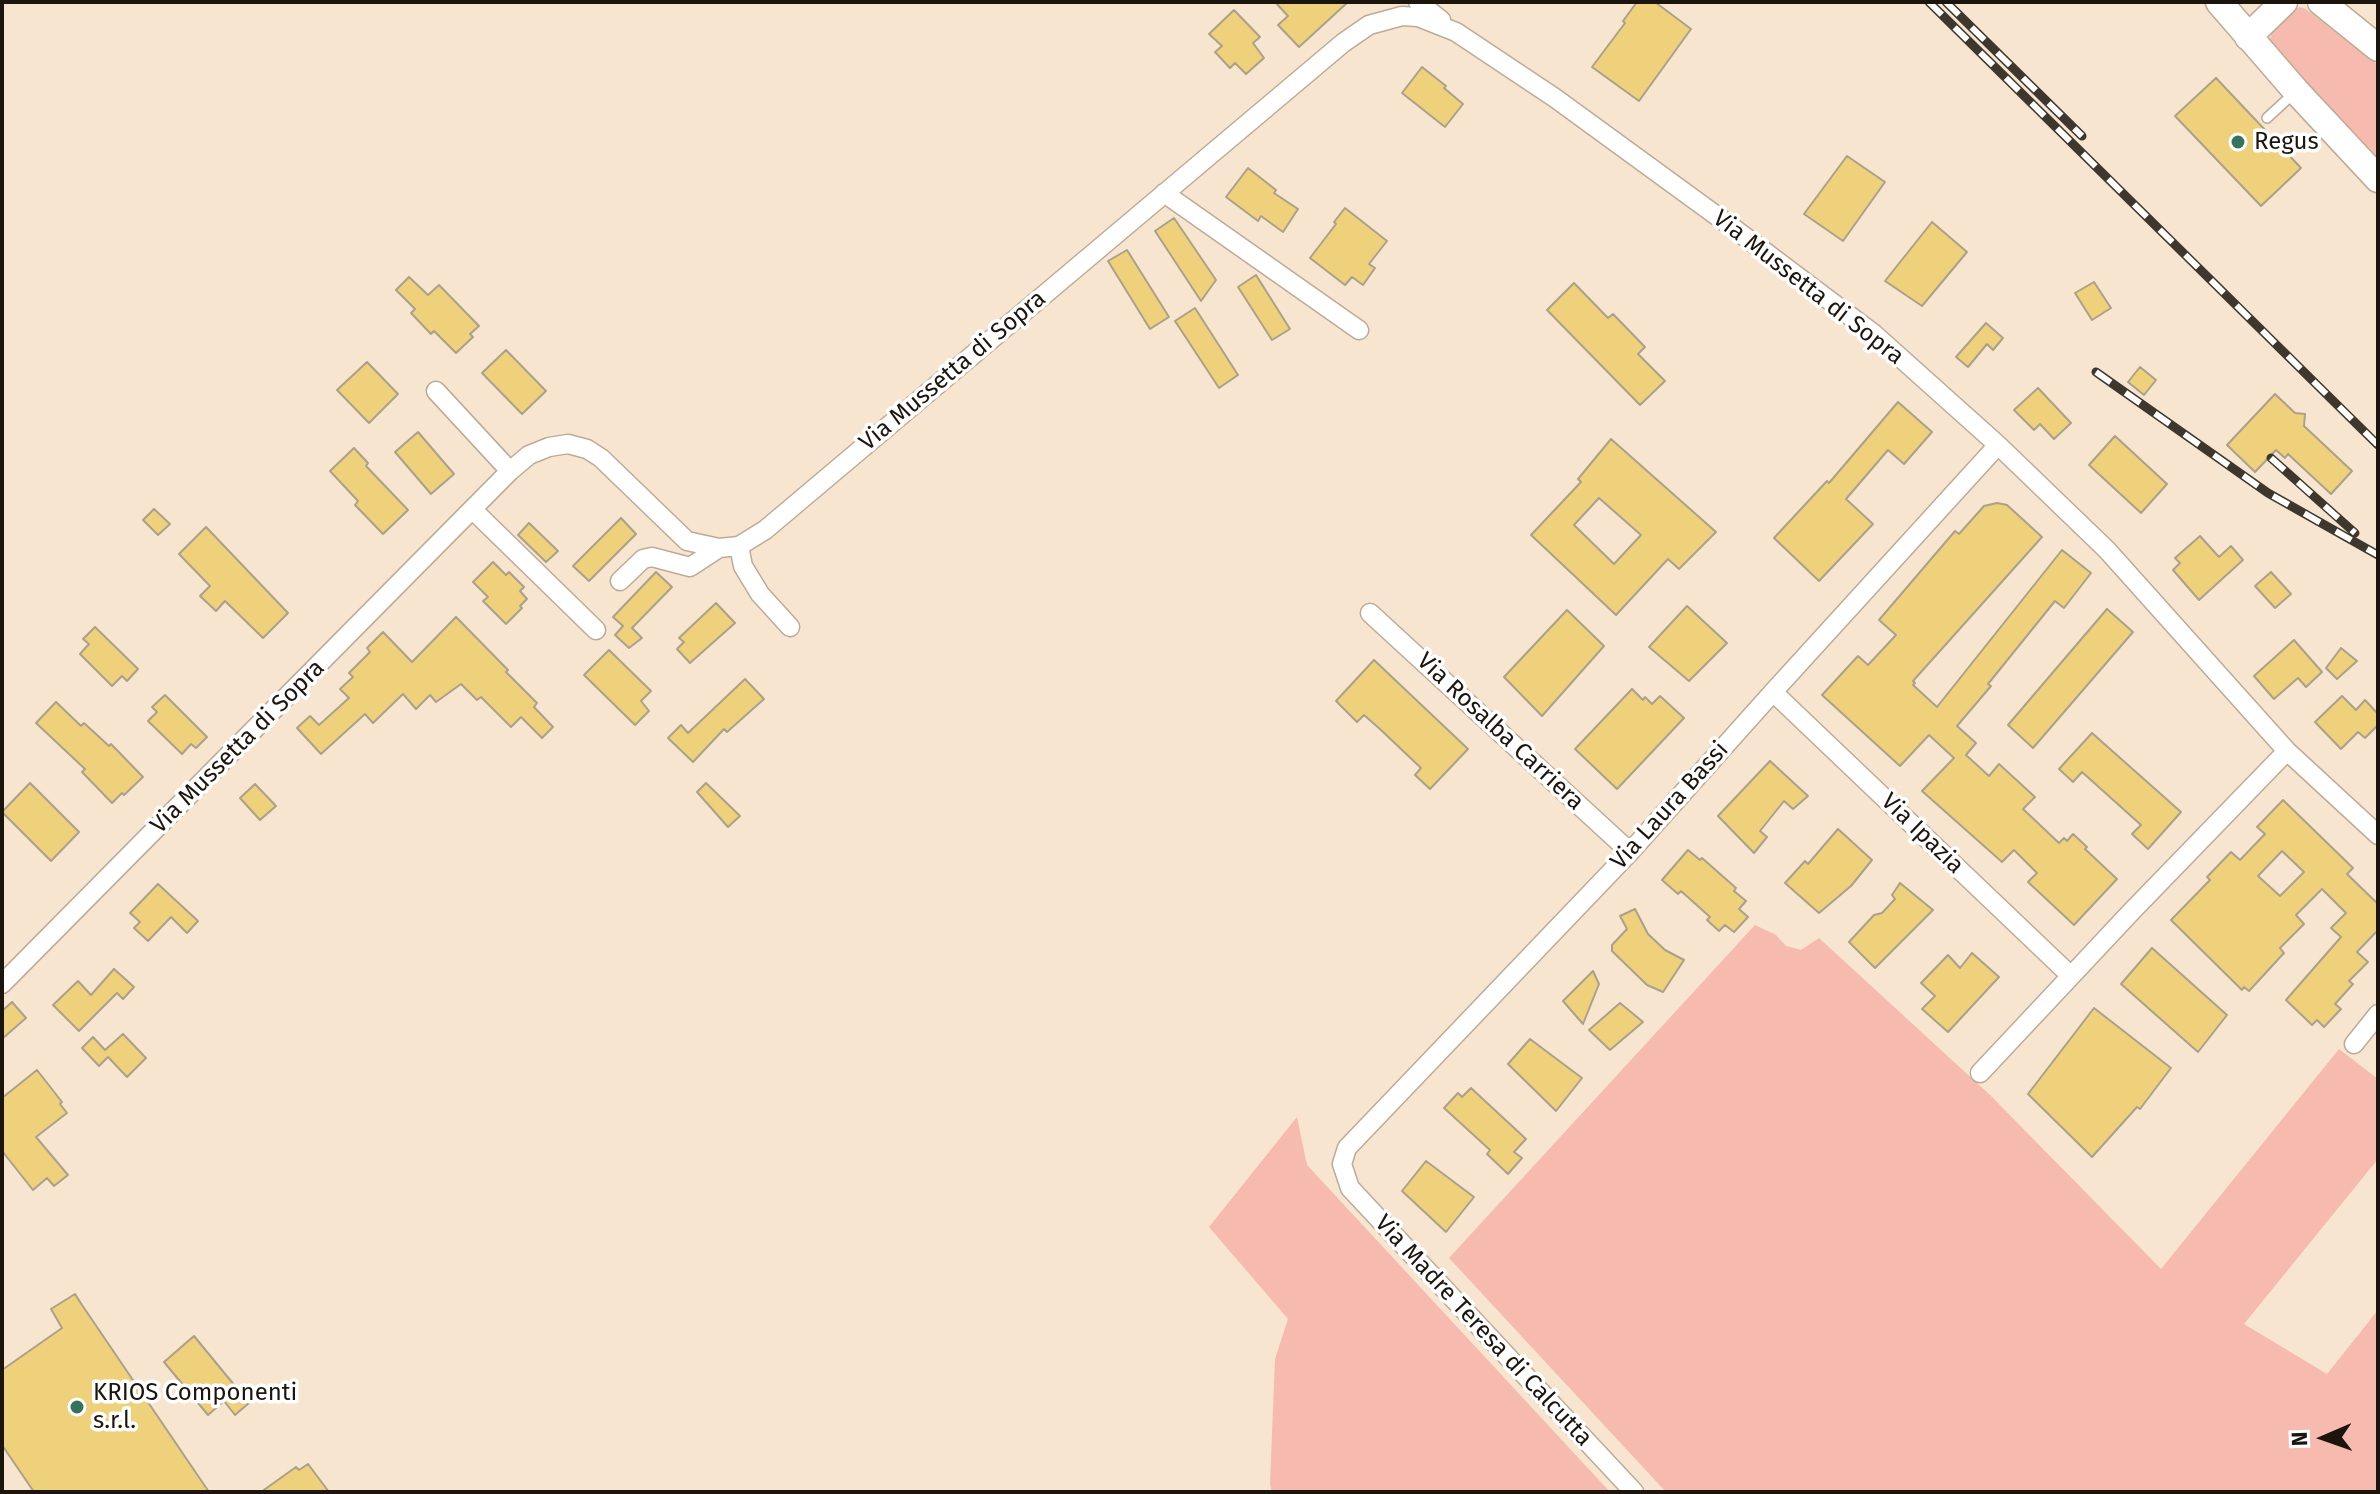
<!DOCTYPE html>
<style>
body{margin:0}
#map{position:relative;width:2380px;height:1494px;overflow:hidden;background:#f7e5d0;font-family:"Fira Sans",sans-serif}
canvas{display:block}
.frame{position:absolute;inset:0;border:4px solid #1b150e;pointer-events:none}
.north{position:absolute;left:2284px;top:1398px;width:80px;height:80px;-webkit-text-stroke:6px #fff;paint-order:stroke;rotate:268deg;font-size:22px;font-weight:700;line-height:32px;text-align:center;color:#1b150e}
.north::after{content:'';display:block;margin:auto;width:28px;height:36px;background:#1b150e;clip-path:polygon(50% 0,100% 100%,50% 72%,0 100%)}
</style>
<div id="map">
<canvas width="2380" height="1494"></canvas>
<div class="frame"></div>
<div class="north">N</div>
</div>
<script>
const ctx = document.querySelector('canvas').getContext('2d');
ctx.lineJoin = 'round';
function paint(path, color) { ctx.fillStyle = color; ctx.fill(path, 'evenodd'); }
const toPath = rows => new Path2D(rows.map(r => 'M' + r).join(''));
function strokePath(path, color, width, dash) { ctx.strokeStyle = color; ctx.lineWidth = width; ctx.lineCap = dash ? 'butt' : 'round'; ctx.setLineDash(dash || []); ctx.stroke(path); }
function write(font, color, halo, rows, align = 'center') {
  ctx.font = font + ' "Fira Sans",sans-serif'; ctx.lineWidth = 7; ctx.setLineDash([]); ctx.textBaseline = 'middle'; ctx.strokeStyle = halo; ctx.fillStyle = color; for (const [text, x, y, turn = 0] of rows) {
    ctx.save(); ctx.translate(x, y); ctx.rotate((+turn || 0) * Math.PI / 180); ctx.textAlign = isNaN(turn) ? turn : align; if (halo) ctx.strokeText(text, 0, 0); ctx.fillText(text, 0, 0); ctx.restore();
  }
}
const green = toPath([
 [2300,7,2306,9,2378,65,2378,162,2269,42,2272,33,2291,11],
 [1755,925,1776,935,1786,946,1801,950,1819,938,1990,1095,2161,1269,2339,1049,2378,1079,2378,1159,2244,1324,2327,1374,2378,1310,2378,1492,1666,1492,1449,1258],
 [1297,1117,1307,1165,1610,1492,1272,1492,1270,1484,1275,1359,1288,1319,1209,1227]
]);
const building = toPath([
 [1275,2,1348,2,1299,47,1278,25,1288,16,1275,2],
 [1637,2,1655,2,1691,29,1639,101,1592,67,1625,23,1623,21,1637,2],
 [1234,10,1260,37,1253,43,1264,58,1246,74,1235,63,1230,68,1215,52,1222,46,1209,34,1234,10],
 [1422,67,1446,86,1444,88,1463,104,1445,127,1402,93,1422,67],
 [2216,78,2301,168,2261,206,2175,116,2216,78],
 [1847,156,1885,182,1843,241,1804,214,1847,156],
 [1248,168,1276,190,1274,193,1298,209,1283,232,1261,216,1258,221,1226,197,1248,168],
 [1345,208,1387,241,1369,264,1375,268,1363,285,1352,277,1345,285,1310,258,1336,224,1334,222,1345,208],
 [1174,218,1216,280,1201,301,1155,231,1174,218],
 [1932,222,1967,252,1922,306,1885,281,1932,222],
 [1127,250,1169,317,1150,329,1108,261,1127,250],
 [1256,275,1290,329,1272,340,1238,287,1256,275],
 [409,277,428,295,439,285,479,326,470,334,473,337,456,353,434,331,431,334,411,313,415,309,396,290,409,277],
 [2094,282,2111,308,2092,320,2075,293,2094,282],
 [1574,283,1608,318,1613,314,1645,347,1638,354,1665,381,1640,405,1547,310,1574,283],
 [1195,308,1238,375,1219,388,1175,321,1195,308],
 [1986,323,2003,338,1993,350,1987,344,1968,367,1956,357,1986,323],
 [506,350,546,391,522,414,482,373,506,350],
 [367,362,398,394,369,423,337,390,367,362],
 [2140,367,2156,380,2144,395,2128,382,2140,367],
 [2038,388,2071,423,2054,439,2040,424,2034,430,2014,410,2038,388],
 [2275,394,2295,413,2305,414,2304,426,2352,471,2331,494,2288,454,2285,458,2276,450,2255,472,2227,445,2275,394],
 [1898,402,1932,432,1904,464,1888,450,1846,499,1873,524,1819,581,1774,538,1827,481,1829,483,1898,402],
 [418,432,454,474,431,494,395,452,418,432],
 [2115,436,2167,484,2141,513,2089,465,2115,436],
 [1611,439,1716,532,1679,569,1668,559,1616,615,1531,535,1581,482,1578,479,1611,439],
 [1599,498,1641,535,1614,564,1574,525,1599,498],
 [354,448,368,463,366,466,408,510,383,534,355,505,358,501,330,471,354,448],
 [1997,503,2007,505,2042,537,1913,681,1915,683,1913,685,1937,707,2062,550,2091,573,2064,608,2055,601,1988,684,1991,686,1957,726,1976,743,1966,755,1989,776,1999,764,2035,797,2023,809,2059,843,2064,838,2067,841,2073,834,2087,847,2085,849,2117,879,2074,925,2028,882,2037,873,2014,850,2002,862,1922,791,1954,758,1929,735,1900,766,1822,695,1858,656,1868,665,1896,635,1879,620,1955,531,1959,534,1984,506,1997,503],
 [154,509,170,524,158,535,143,520,154,509],
 [621,518,636,534,589,581,573,566,621,518],
 [529,523,558,551,546,562,518,535,529,523],
 [206,527,288,613,263,638,225,601,216,611,200,596,210,586,179,554,206,527],
 [2200,536,2219,557,2231,546,2243,560,2199,600,2173,570,2180,563,2175,558,2200,536],
 [493,562,506,575,509,572,524,587,520,591,527,599,520,606,522,608,506,624,483,601,488,597,473,582,493,562],
 [656,572,672,587,632,628,642,638,629,648,615,635,623,626,613,617,656,572],
 [2271,572,2291,594,2275,608,2255,586,2271,572],
 [716,603,735,623,690,663,677,649,684,642,679,638,716,603],
 [1687,606,1727,643,1689,681,1649,647,1687,606],
 [2107,609,2133,632,2033,748,2008,725,2107,609],
 [1567,610,1604,646,1542,716,1504,677,1567,610],
 [456,617,508,670,506,672,537,703,534,707,553,727,542,738,521,717,511,727,481,697,477,700,461,684,436,702,430,695,416,709,403,694,373,723,365,714,321,754,297,728,310,716,319,725,349,698,340,689,353,677,349,673,370,652,367,648,383,632,412,662,456,617],
 [95,627,138,669,127,681,122,676,112,686,80,654,89,644,83,639,95,627],
 [2294,640,2322,672,2306,687,2298,678,2274,699,2254,676,2294,640],
 [2341,648,2357,661,2337,679,2326,668,2341,648],
 [609,650,651,691,641,701,649,711,635,725,584,675,609,650],
 [1374,660,1468,749,1430,789,1415,775,1421,768,1381,730,1364,715,1357,722,1336,701,1374,660],
 [745,679,764,699,727,732,724,729,693,762,668,738,681,725,688,733,745,679],
 [1632,689,1643,700,1645,697,1652,704,1660,696,1684,718,1617,789,1575,749,1632,689],
 [165,695,207,737,196,748,191,744,182,754,148,721,157,712,152,707,165,695],
 [2342,696,2356,710,2365,700,2378,714,2378,725,2365,738,2358,732,2341,749,2315,722,2342,696],
 [56,702,81,726,84,723,109,746,111,744,143,777,124,795,122,793,112,803,82,772,85,769,36,723,56,702],
 [2092,733,2181,812,2148,849,2132,834,2141,825,2082,772,2073,782,2059,769,2092,733],
 [1770,761,1808,796,1793,809,1784,801,1760,831,1767,837,1754,853,1718,816,1770,761],
 [30,783,79,832,51,861,2,812,30,783],
 [706,783,740,816,728,827,697,792,706,783],
 [255,784,276,806,260,820,240,798,255,784],
 [2283,800,2353,868,2347,874,2378,904,2378,930,2357,952,2368,962,2349,981,2353,984,2335,1004,2341,1009,2324,1027,2317,1020,2312,1025,2286,1000,2341,937,2331,928,2346,913,2322,889,2296,915,2304,924,2280,948,2284,953,2249,991,2244,987,2242,990,2171,920,2210,880,2207,877,2231,852,2240,860,2265,834,2257,827,2283,800],
 [2282,851,2304,872,2280,896,2258,876,2282,851],
 [1838,829,1872,860,1851,886,1819,913,1785,883,1805,861,1808,864,1838,829],
 [1688,850,1700,860,1702,858,1736,888,1734,891,1746,901,1739,909,1748,917,1734,932,1725,925,1719,931,1707,920,1710,917,1681,891,1678,894,1662,880,1688,850],
 [1900,883,1933,910,1875,968,1849,942,1874,915,1882,913,1895,899,1892,895,1900,883],
 [158,884,198,921,187,933,171,917,148,941,134,928,140,922,130,913,158,884],
 [1635,909,1648,934,1665,950,1684,960,1663,992,1647,985,1612,951,1612,945,1627,929,1620,916,1635,909],
 [2152,948,2227,1015,2198,1052,2121,984,2152,948],
 [1972,953,1999,977,1948,1032,1922,1009,1935,996,1921,983,1948,955,1960,968,1972,953],
 [114,969,134,987,123,999,117,993,79,1031,53,1005,78,981,91,995,114,969],
 [1593,971,1599,984,1583,1024,1563,1001,1593,971],
 [12,1002,26,1018,2,1039,2,1011,12,1002],
 [1620,1003,1643,1022,1610,1050,1589,1030,1620,1003],
 [2094,1008,2171,1068,2140,1109,2137,1107,2092,1157,2028,1094,2094,1008],
 [123,1034,146,1058,127,1077,108,1057,99,1066,82,1048,93,1037,105,1050,123,1034],
 [1530,1039,1582,1078,1556,1111,1508,1064,1530,1039],
 [37,1070,62,1102,60,1104,67,1113,36,1137,68,1175,54,1186,47,1178,33,1190,2,1151,2,1098,37,1070],
 [1471,1088,1526,1139,1514,1152,1522,1158,1508,1174,1487,1154,1490,1150,1444,1108,1458,1093,1462,1097,1471,1088],
 [1426,1161,1474,1197,1446,1232,1402,1191,1426,1161],
 [75,1294,82,1305,209,1492,34,1492,2,1445,2,1370,62,1328,51,1309,75,1294],
 [194,1336,249,1403,235,1415,224,1401,208,1415,164,1362,194,1336],
 [308,1464,329,1492,261,1492,296,1467,299,1470,308,1464]
]);
const lane = toPath([
 [2267,118,2293,94]
]);
const street = toPath([
 [1418,2,1441,20],
 [1164,193,1359,330],
 [436,391,510,471],
 [473,510,596,630],
 [739,546,743,566,760,594,790,627],
 [620,581,643,559,652,557,690,567,719,548],
 [1370,613,1630,852],
 [1773,692,2071,976],
 [2,984,510,471,529,455,549,447,568,444,587,449,601,458,687,541,719,548,739,546,765,530,1343,43,1369,25,1402,16,1418,17,1456,32,1555,98,1732,227,1874,334,1998,445,2107,550,2287,751,2378,835],
 [2354,1044,2378,1014],
 [1980,1073,2132,911,2287,751],
 [1634,1492,1350,1188,1342,1164,1347,1148,1630,852,1773,692,1998,445]
]);
const secondary = toPath([
 [2219,2,2296,91,2378,179],
 [2321,2,2378,48],
 [2248,37,2284,2]
]);
const rail = toPath([
 [1929,2,2378,445],
 [1946,2,2082,136],
 [2096,372,2268,493,2378,555],
 [2271,458,2355,533]
]);
const markers = [
 [2238,142,8,"#36735f"],
 [77,1407,8,"#36735f"]
];
const poiNames = [
 ["Regus",2254,142],
 ["KRIOS Componenti",93,1393],
 ["s.r.l.",93,1421]
];
const streetNames = [
 ["Via Mussetta di Sopra",1808,288,38],
 ["Via Mussetta di Sopra",953,371,-40],
 ["Via Rosalba Carriera",1500,732,43],
 ["Via Mussetta di Sopra",238,747,-45],
 ["Via Laura Bassi",1670,806,-48],
 ["Via Ipazia",1922,834,44],
 ["Via Madre Teresa di Calcutta",1483,1331,47]
];
paint(green, '#f6baae');
paint(building, '#efd17b');
strokePath(building, '#aaa18a', 2);
strokePath(lane, '#bcab97', 12);
strokePath(street, '#bcab97', 21);
strokePath(secondary, '#bcab97', 29);
strokePath(lane, '#fff', 9);
strokePath(street, '#fff', 18);
strokePath(secondary, '#fff', 26);
strokePath(rail, '#3e372d', 9);
strokePath(rail, '#fff', 6, [18]);
for (const [x, y, r, color] of markers) { const dot = new Path2D(); dot.arc(x, y, r, 0, 2 * Math.PI); ctx.fillStyle = color; ctx.fill(dot); strokePath(dot, '#fff', 3); }
write('24px', '#1b150e', '#fff', poiNames, 'left');
write('24px', '#1b150e', '#fff', streetNames);
</script>
